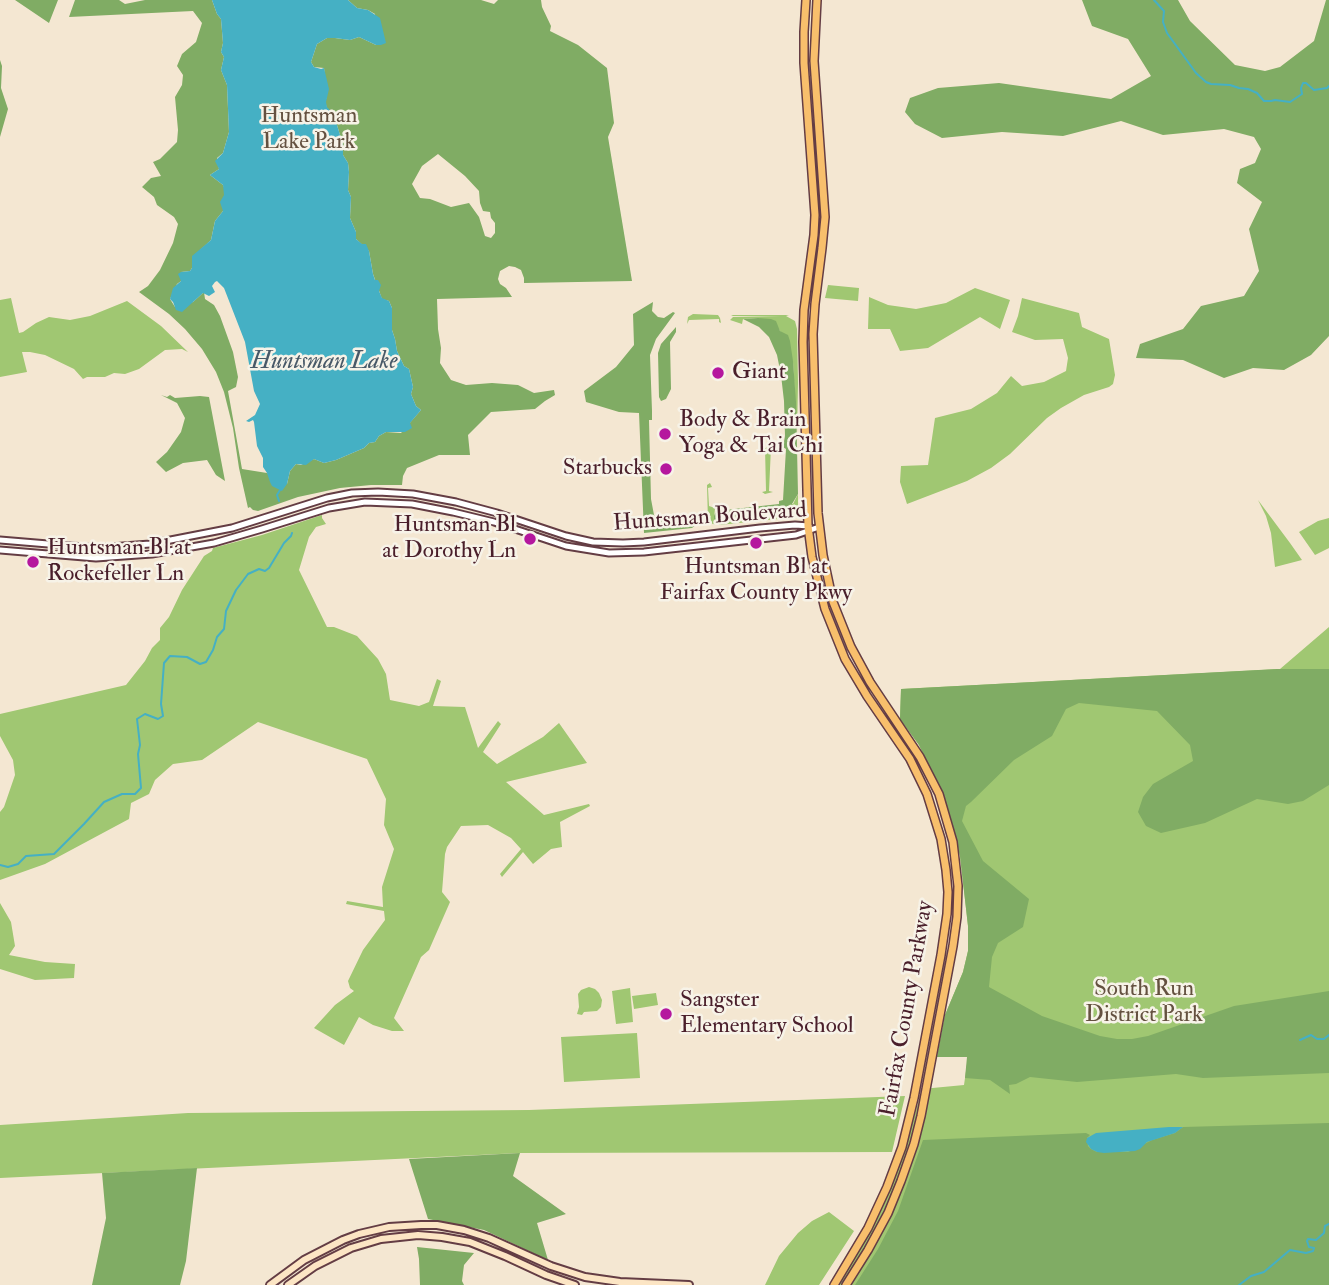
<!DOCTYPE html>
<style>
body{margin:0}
canvas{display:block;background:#f4e7d2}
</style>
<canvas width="1329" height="1285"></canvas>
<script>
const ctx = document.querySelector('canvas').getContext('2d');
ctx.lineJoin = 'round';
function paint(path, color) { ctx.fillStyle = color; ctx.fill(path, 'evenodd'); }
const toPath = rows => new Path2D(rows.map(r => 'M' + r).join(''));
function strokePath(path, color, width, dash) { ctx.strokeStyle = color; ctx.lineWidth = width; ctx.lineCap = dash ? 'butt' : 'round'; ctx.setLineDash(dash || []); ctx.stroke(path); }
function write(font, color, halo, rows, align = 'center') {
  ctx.font = font + ' "IM FELL Double Pica",serif'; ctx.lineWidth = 5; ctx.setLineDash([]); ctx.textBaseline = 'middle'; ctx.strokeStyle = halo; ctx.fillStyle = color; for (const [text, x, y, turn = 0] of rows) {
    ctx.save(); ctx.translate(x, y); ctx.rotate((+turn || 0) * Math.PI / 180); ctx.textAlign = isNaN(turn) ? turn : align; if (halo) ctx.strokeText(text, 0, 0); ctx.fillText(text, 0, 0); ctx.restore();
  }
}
const green = toPath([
 [828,285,859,288,858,301,825,298],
 [975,288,1010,300,1000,329,980,317,928,348,900,351,890,329,868,329,869,297,888,305,916,309,946,303],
 [11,298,19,333,23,332,36,323,49,317,70,320,90,316,127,301,161,326,188,352,182,349,165,350,139,369,125,374,114,373,105,377,87,377,83,379,74,369,45,355,30,352,22,352,27,372,0,377,0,300],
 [1022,298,1079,313,1082,327,1109,339,1115,375,1113,384,1109,387,1084,395,1061,408,1047,418,1010,454,991,468,967,481,907,504,900,482,901,466,928,465,935,418,971,409,997,393,1011,376,1022,386,1044,382,1066,371,1068,358,1063,339,1035,340,1012,332,1018,316],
 [693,314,718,315,720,318,721,323,719,322,719,319,689,320,687,324,688,317],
 [733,315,789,315,786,316,795,321,797,329,798,383,797,435,793,362,780,331,777,326,758,318,743,319,742,324,730,320,733,317,781,316,731,316],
 [771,447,769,491,773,492,765,494,762,492,766,491,765,448],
 [710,483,712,487,708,488,709,506,715,508,714,519,720,520,730,516,746,517,793,504,798,494,798,513,795,516,788,518,719,525,713,524,708,522,707,485],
 [1258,500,1290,543,1302,560,1275,567,1271,533,1266,516],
 [322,515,322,518,326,524,316,527,309,537,299,570,327,627,334,627,357,636,378,659,386,674,390,700,419,706,429,702,437,679,441,681,433,706,465,707,478,748,498,721,501,724,483,752,497,764,543,737,559,723,587,763,506,782,544,815,589,804,590,806,560,822,562,847,551,849,533,864,523,852,502,877,500,874,521,849,511,838,488,825,461,826,447,847,445,854,442,892,450,902,429,950,421,957,394,1018,404,1031,392,1031,373,1025,359,1017,344,1045,314,1028,335,1005,354,991,350,988,348,981,363,950,385,920,384,911,346,904,347,901,383,907,382,887,394,849,384,825,386,799,367,759,258,722,202,760,173,764,155,780,149,794,131,803,129,819,45,864,0,880,0,812,4,807,15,775,13,760,0,736,0,714,126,685,145,661,152,648,160,640,160,628,169,617,182,590,204,556,212,551,213,548,262,535],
 [1329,518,1329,548,1315,555,1299,532,1318,521],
 [1329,627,1329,1285,830,1285,869,1221,903,1157,922,1089,964,1085,968,1057,937,1057,945,1015,963,972,968,951,968,926,960,856,953,826,939,787,919,745,900,719,901,689,1280,669],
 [0,903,11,922,15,946,9,955,45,962,75,964,74,978,35,980,0,969],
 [589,987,595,989,599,993,602,1000,601,1007,597,1011,584,1012,582,1015,577,1014,579,1007,578,994,581,990],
 [630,988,633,1022,616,1024,612,991],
 [656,993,658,1005,634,1009,632,996],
 [637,1033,640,1078,564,1082,561,1037],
 [905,1096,892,1152,520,1153,0,1178,0,1125,188,1113,529,1110],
 [829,1212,854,1231,819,1285,765,1285,779,1256,798,1233,812,1221]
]);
const forest = toPath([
 [15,0,58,0,49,23],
 [75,0,119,0,125,4,145,0,212,0,217,14,221,19,223,43,221,52,224,57,221,70,227,85,229,132,223,153,217,158,219,169,210,175,223,185,225,190,223,211,215,221,211,240,197,253,192,263,192,268,190,271,181,272,181,281,177,284,170,299,175,307,193,302,204,292,205,299,214,305,220,316,233,352,238,377,236,387,228,391,242,469,267,473,287,484,290,471,296,464,301,465,314,459,324,463,336,460,364,448,369,443,375,442,379,436,386,432,401,433,421,410,416,406,411,394,413,387,409,369,404,366,397,351,395,339,392,330,392,308,389,301,382,299,373,274,369,251,356,239,356,232,350,218,351,197,348,190,349,172,348,163,343,155,343,145,334,115,327,108,325,102,327,96,324,68,314,67,311,62,317,44,327,38,335,38,350,40,359,37,376,45,375,14,368,10,357,8,348,0,481,0,494,4,498,0,541,0,542,7,551,26,550,31,578,45,607,68,614,123,608,137,632,281,524,283,524,278,521,270,515,267,509,266,500,271,498,279,500,284,506,288,512,297,437,299,438,329,441,348,440,363,451,380,466,385,492,383,518,385,534,393,554,390,555,395,545,401,535,409,491,412,468,435,470,455,439,455,407,468,403,476,402,485,371,485,340,488,298,497,258,511,253,510,250,507,248,508,239,468,233,428,224,392,216,372,202,349,185,329,169,314,139,292,148,286,160,270,173,243,178,224,174,217,157,205,154,197,142,187,151,178,161,176,153,162,160,159,177,142,178,130,175,97,182,85,183,75,177,66,182,54,196,42,202,23,193,11,69,17],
 [438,154,465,176,479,191,480,203,483,211,490,212,491,218,495,223,495,233,491,238,485,236,479,217,469,203,451,207,430,199,420,198,412,184,422,166],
 [1082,0,1178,0,1190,21,1235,65,1265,71,1280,67,1314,41,1326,0,1329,0,1329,336,1311,355,1284,370,1253,368,1224,378,1183,360,1136,358,1140,344,1183,329,1201,306,1244,296,1259,271,1249,229,1262,202,1237,183,1240,169,1255,163,1261,149,1254,137,1224,129,1163,135,1121,121,1063,136,1002,132,942,138,915,124,905,112,910,98,938,88,999,83,1111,99,1151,76,1128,39,1092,26],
 [0,60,2,66,1,88,8,109,0,137],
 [653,302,652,311,658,317,664,318,673,312,675,313,656,339,650,355,652,411,652,420,649,420,651,499,654,515,659,520,693,515,697,518,697,524,692,528,644,533,639,413,619,412,586,402,584,391,616,367,634,345,633,314],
 [758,318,771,319,776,321,780,331,788,335,790,341,793,361,796,402,798,494,789,509,781,514,755,517,730,516,717,521,714,519,714,516,716,511,779,504,779,501,783,500,786,449,783,447,785,436,784,401,781,375,777,355,769,337,759,327,743,319],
 [676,327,676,332,670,342,671,389,666,399,661,401,659,397,658,353,661,344],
 [161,395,167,397,170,395,175,398,200,396,209,397,225,481,216,475,207,460,183,463,166,472,156,462,167,452,181,432,185,418,177,403],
 [1277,669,1329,669,1329,785,1303,801,1288,804,1257,799,1205,823,1161,833,1146,826,1138,812,1143,797,1153,784,1193,761,1190,745,1157,711,1079,703,1066,709,1052,736,1014,760,971,802,966,806,962,821,983,861,1029,899,1023,927,998,943,992,957,989,987,1042,1016,1100,1036,1117,1039,1132,1039,1148,1036,1234,1006,1329,991,1329,1073,1203,1078,1176,1074,1077,1082,1030,1077,1016,1084,1009,1085,1010,1094,990,1080,965,1078,967,1057,937,1057,945,1015,963,972,968,951,968,926,960,856,953,826,939,787,919,745,900,719,901,689],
 [1329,1123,1329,1285,855,1285,878,1249,898,1211,923,1140,1086,1133,1090,1135,1087,1138,1088,1146,1091,1149,1097,1152,1128,1152,1152,1140,1175,1133,1183,1127],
 [520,1153,513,1176,566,1214,537,1223,548,1260,484,1230,428,1219,409,1159],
 [197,1168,186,1261,180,1285,92,1285,106,1218,102,1173],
 [417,1247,474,1253,464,1265,462,1281,464,1285,420,1285,419,1259]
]);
const water = toPath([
 [212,0,348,0,357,8,368,10,380,18,386,43,381,45,376,45,359,37,350,40,335,38,327,38,317,44,311,62,314,67,321,69,324,68,329,89,326,102,327,107,334,115,343,145,343,155,348,163,349,172,348,190,351,197,350,218,356,232,356,239,362,244,366,244,369,251,373,274,375,280,378,280,381,285,379,291,382,298,389,301,392,308,392,330,395,339,397,351,404,366,409,369,413,387,411,394,416,406,421,410,410,423,412,428,405,432,386,432,379,436,375,442,369,443,364,448,336,460,324,463,314,459,306,465,296,464,290,471,287,484,282,491,272,486,270,482,267,473,263,467,263,458,257,446,254,422,253,420,249,422,246,421,255,415,260,404,254,391,245,342,224,288,217,281,215,282,212,286,215,292,209,296,203,293,182,312,176,310,173,302,170,299,173,288,181,281,178,274,181,272,190,271,192,268,192,256,211,240,215,221,223,211,220,202,224,195,223,185,210,175,219,169,215,161,223,153,229,132,227,85,221,70,224,57,221,52,223,43,221,19,217,14],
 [1169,1127,1183,1127,1175,1133,1147,1142,1140,1149,1135,1151,1104,1153,1097,1152,1091,1149,1086,1142,1087,1138,1096,1133]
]);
const stream = toPath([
 [1154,0,1164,11,1163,22,1167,33,1196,73,1206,82,1211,84,1230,85,1239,88,1248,89,1257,93,1264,101,1271,101,1275,100,1290,102,1302,94,1301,88,1303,83,1306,83,1314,90,1327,88,1329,86],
 [279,501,277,495,280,490],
 [0,865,8,867,18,864,26,856,54,854,84,824,104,802,122,794,135,794,141,788,138,754,140,745,137,719,145,714,158,719,163,716,161,704,164,663,170,656,187,657,200,664,206,662,213,650,217,637,224,629,226,611,236,590,248,574,259,569,265,571,269,568,284,543,291,536,292,533],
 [1300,1040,1311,1035,1317,1039,1324,1039,1329,1035],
 [1239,1285,1251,1276,1264,1272,1290,1250,1306,1253,1313,1251,1314,1248,1309,1247,1307,1241,1308,1239,1316,1240,1324,1233,1325,1226,1329,1224]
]);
const tertiary = toPath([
 [0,540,96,548,150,544,232,528,327,498,352,493,378,492,413,494,456,502,497,513,566,536,593,542,623,543,644,542,760,528,795,525,809,526],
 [0,550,96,558,152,554,214,543,262,529,329,508,365,502,412,504,453,512,494,522,566,546,609,553,644,552,796,535,819,527]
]);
const secondary = toPath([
 [270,1285,304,1260,343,1240,359,1234,389,1227,421,1225,437,1225,464,1230,489,1238,551,1266,585,1277,620,1282,689,1285],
 [288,1285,315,1266,351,1248,381,1239,418,1235,442,1237,470,1242,505,1256,546,1275,575,1285]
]);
const trunk = toPath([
 [806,0,804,32,804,63,815,215,814,235,804,310,803,342,808,526,812,557,825,609,845,659,867,696,910,759,927,794,941,839,946,870,948,892,947,914,941,955,914,1098,902,1147,887,1187,868,1228,834,1285],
 [817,0,814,61,825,217,822,248,815,304,813,334,818,513,823,555,833,602,851,647,870,682,920,757,939,794,953,842,958,886,957,917,953,946,921,1116,914,1144,901,1181,888,1213,868,1250,846,1285]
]);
const markers = [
 [718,373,7,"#b5179e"],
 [665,434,7,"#b5179e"],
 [666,469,7,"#b5179e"],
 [530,539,7,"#b5179e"],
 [756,543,7,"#b5179e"],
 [33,562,7,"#b5179e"],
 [666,1014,7,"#b5179e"]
];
const parkNames = [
 ["Huntsman",309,117],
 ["Lake Park",309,143],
 ["South Run",1144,990],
 ["District Park",1144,1016]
];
const poiNames = [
 ["Giant",732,373],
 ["Body & Brain",679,421],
 ["Yoga & Tai Chi",679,447],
 ["Starbucks",652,469,"right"],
 ["Huntsman Bl",516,526,"right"],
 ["at Dorothy Ln",516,552,"right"],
 ["Huntsman Bl at",47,549],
 ["Rockefeller Ln",47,575],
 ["Huntsman Bl at",756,568,"center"],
 ["Fairfax County Pkwy",756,594,"center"],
 ["Sangster",680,1001],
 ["Elementary School",680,1027]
];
const streetNames = [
 ["Huntsman Boulevard",710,518,-4],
 ["Fairfax County Parkway",908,1009,-80]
];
const waterNames = [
 ["Huntsman Lake",324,363]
];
paint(green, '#a0c772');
paint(forest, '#80ac64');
paint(water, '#45b0c4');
strokePath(stream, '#45b0c4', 2);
strokePath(tertiary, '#643d44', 9);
strokePath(secondary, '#643d44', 10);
strokePath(trunk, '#643d44', 10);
strokePath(tertiary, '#fff', 5);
strokePath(secondary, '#fce5c4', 6);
strokePath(trunk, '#f8bf6c', 7);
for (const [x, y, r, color] of markers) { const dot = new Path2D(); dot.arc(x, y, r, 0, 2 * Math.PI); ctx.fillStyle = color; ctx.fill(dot); strokePath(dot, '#f7f3e8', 2.5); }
write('23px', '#645140', '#f7f3e8', parkNames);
write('23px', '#4a1f2b', '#f7f3e8', poiNames, 'left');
write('23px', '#4a1f2b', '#f7f3e8', streetNames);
write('italic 24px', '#485968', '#f7f3e8', waterNames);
</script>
